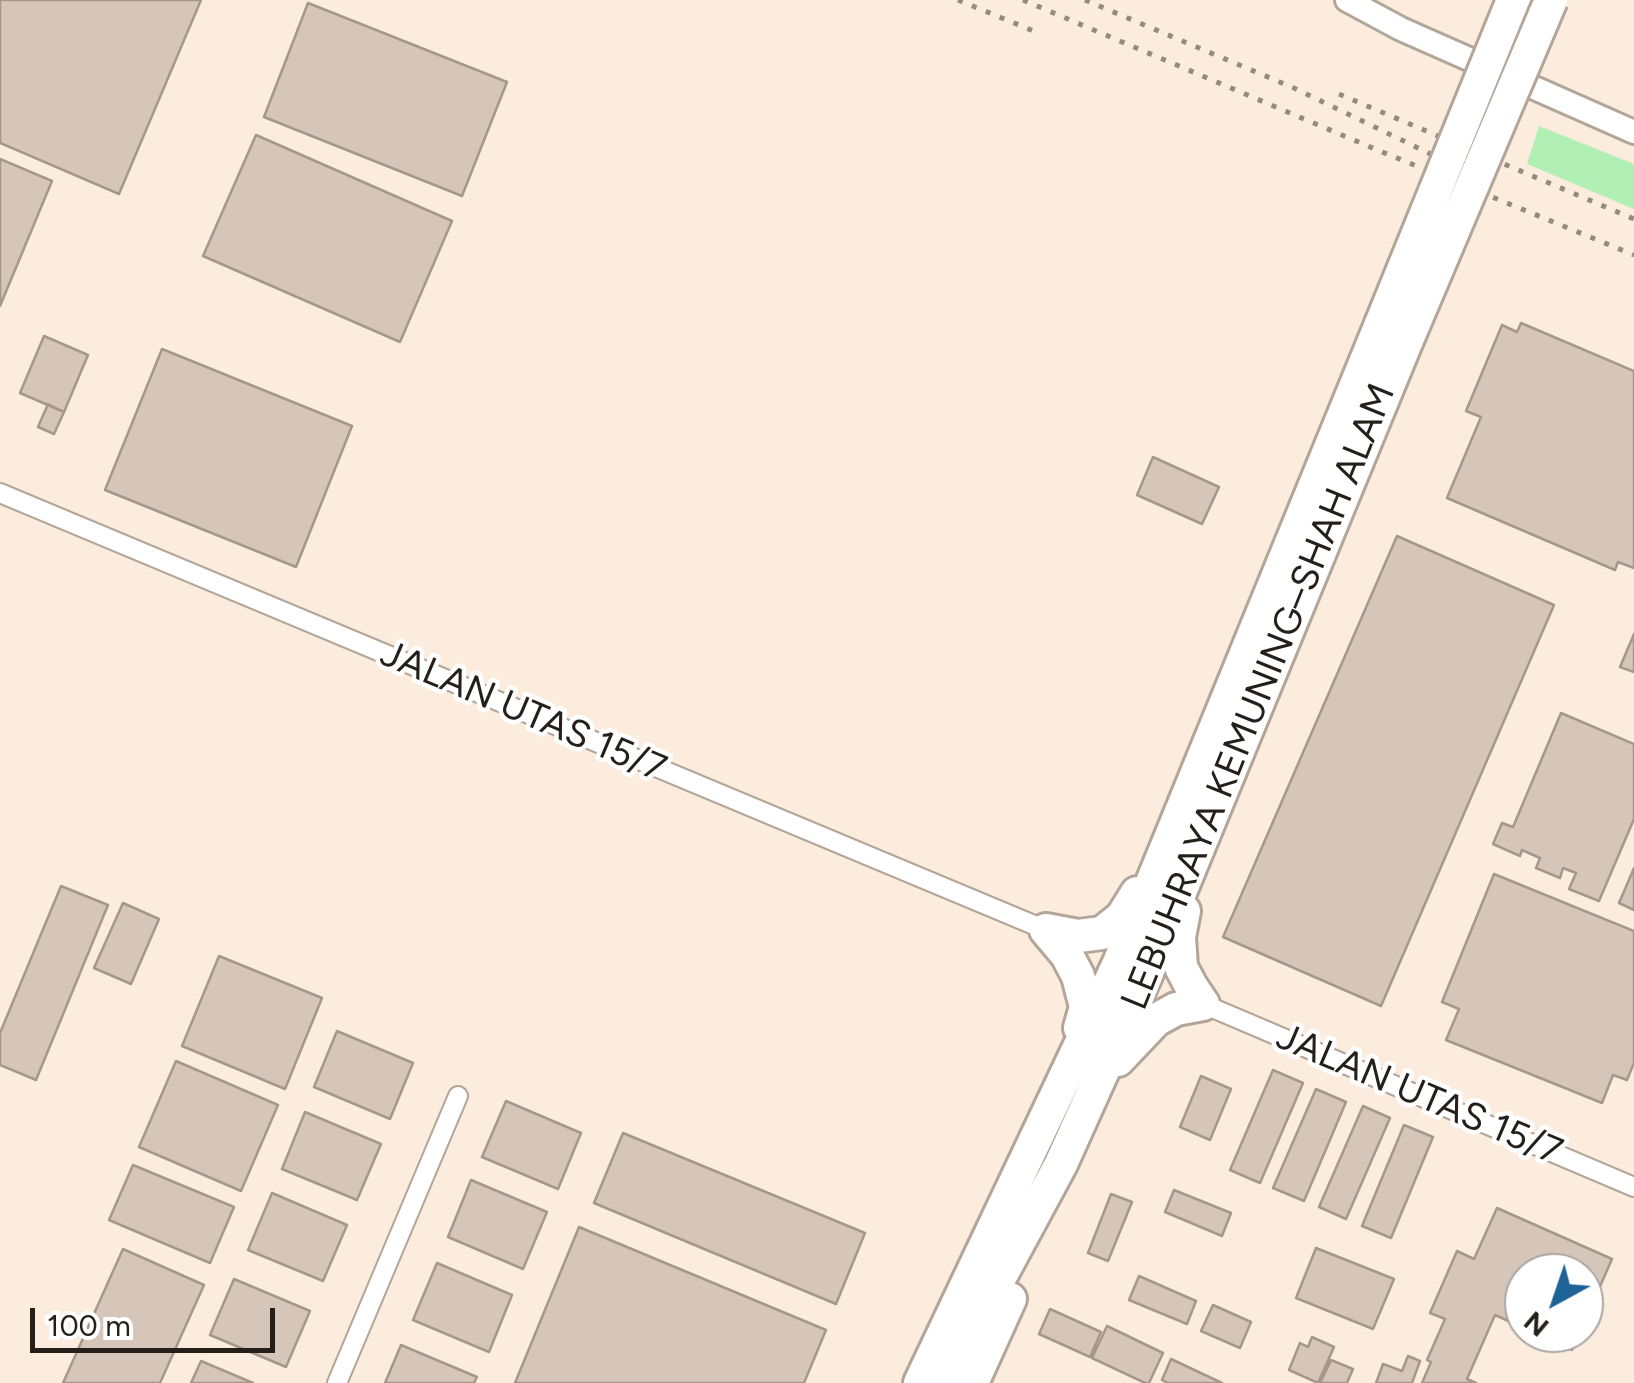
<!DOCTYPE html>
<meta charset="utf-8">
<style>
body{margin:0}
#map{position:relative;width:1634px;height:1383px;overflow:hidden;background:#fbecde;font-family:Figtree,sans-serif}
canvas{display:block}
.north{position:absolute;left:1504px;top:1253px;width:100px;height:100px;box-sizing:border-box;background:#fff;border:2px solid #a8a5a3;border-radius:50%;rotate:220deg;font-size:28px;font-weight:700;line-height:40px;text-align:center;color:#251f1a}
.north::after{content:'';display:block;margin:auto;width:35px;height:45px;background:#1e6397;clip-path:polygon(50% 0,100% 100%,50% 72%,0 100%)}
.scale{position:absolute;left:30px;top:1308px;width:245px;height:45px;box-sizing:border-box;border:5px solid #251f1a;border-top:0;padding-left:12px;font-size:30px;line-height:35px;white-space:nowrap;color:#251f1a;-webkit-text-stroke:8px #fff;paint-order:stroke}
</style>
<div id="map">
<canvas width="1634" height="1383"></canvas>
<div class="north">N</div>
<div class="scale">100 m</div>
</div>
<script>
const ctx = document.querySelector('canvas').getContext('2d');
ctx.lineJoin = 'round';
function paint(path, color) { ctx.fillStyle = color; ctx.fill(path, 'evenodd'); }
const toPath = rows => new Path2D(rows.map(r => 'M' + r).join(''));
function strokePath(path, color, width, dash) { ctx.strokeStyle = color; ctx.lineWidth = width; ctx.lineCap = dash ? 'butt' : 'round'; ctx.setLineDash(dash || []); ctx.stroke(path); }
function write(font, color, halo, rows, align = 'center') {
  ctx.font = font + ' Figtree,sans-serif'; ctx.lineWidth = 9; ctx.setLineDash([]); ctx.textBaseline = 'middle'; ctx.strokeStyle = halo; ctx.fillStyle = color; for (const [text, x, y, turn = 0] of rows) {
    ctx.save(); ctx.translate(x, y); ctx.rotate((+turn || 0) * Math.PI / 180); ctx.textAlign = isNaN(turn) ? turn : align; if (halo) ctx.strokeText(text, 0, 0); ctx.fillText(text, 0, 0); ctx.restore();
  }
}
const green = toPath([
 [1539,126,1634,164,1634,209,1527,164]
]);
const building = toPath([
 [0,0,201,0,119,194,0,143,0,0],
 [308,3,507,82,462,196,264,117,308,3],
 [256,135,452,221,400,342,203,256,256,135],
 [0,159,52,181,0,306,0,159],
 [1521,323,1634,371,1634,568,1618,562,1615,570,1447,498,1481,417,1466,411,1502,325,1517,332,1521,323],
 [44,336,88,355,64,412,20,393,44,336],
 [162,349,352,426,296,567,105,490,162,349],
 [48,404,64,412,54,434,38,427,48,404],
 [1153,457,1219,487,1202,524,1137,495,1153,457],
 [1397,536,1554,605,1381,1006,1223,937,1397,536],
 [1634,634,1634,672,1620,667,1634,634],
 [1561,713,1634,744,1634,819,1599,901,1569,889,1576,873,1563,868,1560,878,1536,868,1540,858,1522,850,1520,856,1493,844,1502,823,1513,827,1561,713],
 [1634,868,1634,910,1619,903,1634,868],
 [1494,874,1634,931,1634,1063,1627,1080,1613,1075,1602,1103,1446,1040,1459,1009,1442,1002,1494,874],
 [61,886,108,905,36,1080,0,1065,0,1033,61,886],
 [123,903,159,919,131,984,94,968,123,903],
 [219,956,322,998,285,1089,182,1046,219,956],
 [337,1031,413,1063,390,1119,314,1087,337,1031],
 [176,1061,278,1105,241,1191,139,1147,176,1061],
 [1273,1070,1303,1083,1260,1183,1230,1170,1273,1070],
 [1201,1076,1231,1089,1210,1140,1180,1127,1201,1076],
 [1316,1089,1346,1102,1304,1201,1273,1188,1316,1089],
 [506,1101,581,1133,558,1189,482,1157,506,1101],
 [1363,1106,1390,1118,1346,1219,1319,1207,1363,1106],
 [305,1112,381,1144,357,1200,282,1169,305,1112],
 [1404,1125,1433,1137,1391,1238,1362,1226,1404,1125],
 [623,1133,865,1233,836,1304,594,1203,623,1133],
 [133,1165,234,1207,210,1263,109,1220,133,1165],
 [471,1180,547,1212,523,1269,448,1237,471,1180],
 [1174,1190,1231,1213,1222,1236,1165,1212,1174,1190],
 [272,1193,347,1225,323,1281,248,1250,272,1193],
 [1111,1194,1132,1202,1108,1261,1088,1253,1111,1194],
 [1497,1208,1612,1259,1584,1323,1584,1273,1524,1273,1524,1328,1495,1315,1467,1379,1476,1383,1422,1383,1431,1362,1427,1360,1445,1319,1430,1313,1457,1251,1474,1259,1497,1208],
 [579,1227,826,1330,804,1383,515,1383,579,1227],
 [1316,1248,1394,1279,1373,1329,1296,1298,1316,1248],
 [123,1249,204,1285,160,1383,63,1383,123,1249],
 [437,1263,512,1295,489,1352,413,1320,437,1263],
 [1139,1276,1196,1301,1187,1324,1129,1300,1139,1276],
 [234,1279,310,1311,286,1367,210,1335,234,1279],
 [1213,1305,1251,1322,1240,1348,1201,1331,1213,1305],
 [1050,1309,1101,1332,1090,1357,1039,1334,1050,1309],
 [1107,1326,1163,1353,1149,1383,1145,1383,1092,1358,1107,1326],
 [1536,1333,1580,1333,1572,1350,1536,1333],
 [1312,1337,1334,1347,1318,1383,1289,1370,1300,1343,1308,1347,1312,1337],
 [401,1345,477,1377,474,1383,385,1383,401,1345],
 [1408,1356,1420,1361,1412,1383,1376,1383,1383,1364,1402,1371,1408,1356],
 [1171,1359,1222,1383,1168,1383,1162,1380,1171,1359],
 [1331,1360,1353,1369,1347,1383,1320,1383,1331,1360],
 [201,1361,253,1383,191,1383,201,1361]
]);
const minor = toPath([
 [0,493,1046,930],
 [1203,1004,1634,1187],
 [337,1383,458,1096]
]);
const tertiary = toPath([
 [1347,0,1401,29,1634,132]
]);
const motorway = toPath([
 [1046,930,1078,936,1102,933,1122,917,1137,893],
 [1046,930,1067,955,1078,976,1086,1007,1080,1028],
 [1118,1060,1156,1020,1176,1009,1203,1004,1191,986,1181,967,1179,937,1184,911],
 [920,1383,1119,963,1381,324],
 [943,1383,1061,1164,1146,975,1407,340],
 [972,1383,1010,1299]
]);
const rail = toPath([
 [958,0,1036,32],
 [1023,0,1375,149,1634,255],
 [1085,0,1294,88,1472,174],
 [1339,94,1634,219]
]);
const motorwayBridge = toPath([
 [1381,324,1513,0],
 [1407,340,1551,0]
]);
const streetNames = [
 ["LEBUHRAYA KEMUNING–SHAH ALAM",1259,697,-68],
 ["JALAN UTAS 15/7",523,712,23],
 ["JALAN UTAS 15/7",1419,1095,23]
];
paint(green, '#b2efb4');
paint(building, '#d5c6b9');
strokePath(building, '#a5978a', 2.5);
strokePath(minor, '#b4a599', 22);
strokePath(tertiary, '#b4a599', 28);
strokePath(motorway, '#b4a599', 38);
strokePath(minor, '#fff', 18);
strokePath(tertiary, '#fff', 22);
strokePath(motorway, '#fff', 32);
strokePath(rail, '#958a80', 5, [5, 10]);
strokePath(motorwayBridge, '#b4a599', 38, []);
strokePath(motorwayBridge, '#fff', 32);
write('38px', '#251f1a', '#fff', streetNames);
</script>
